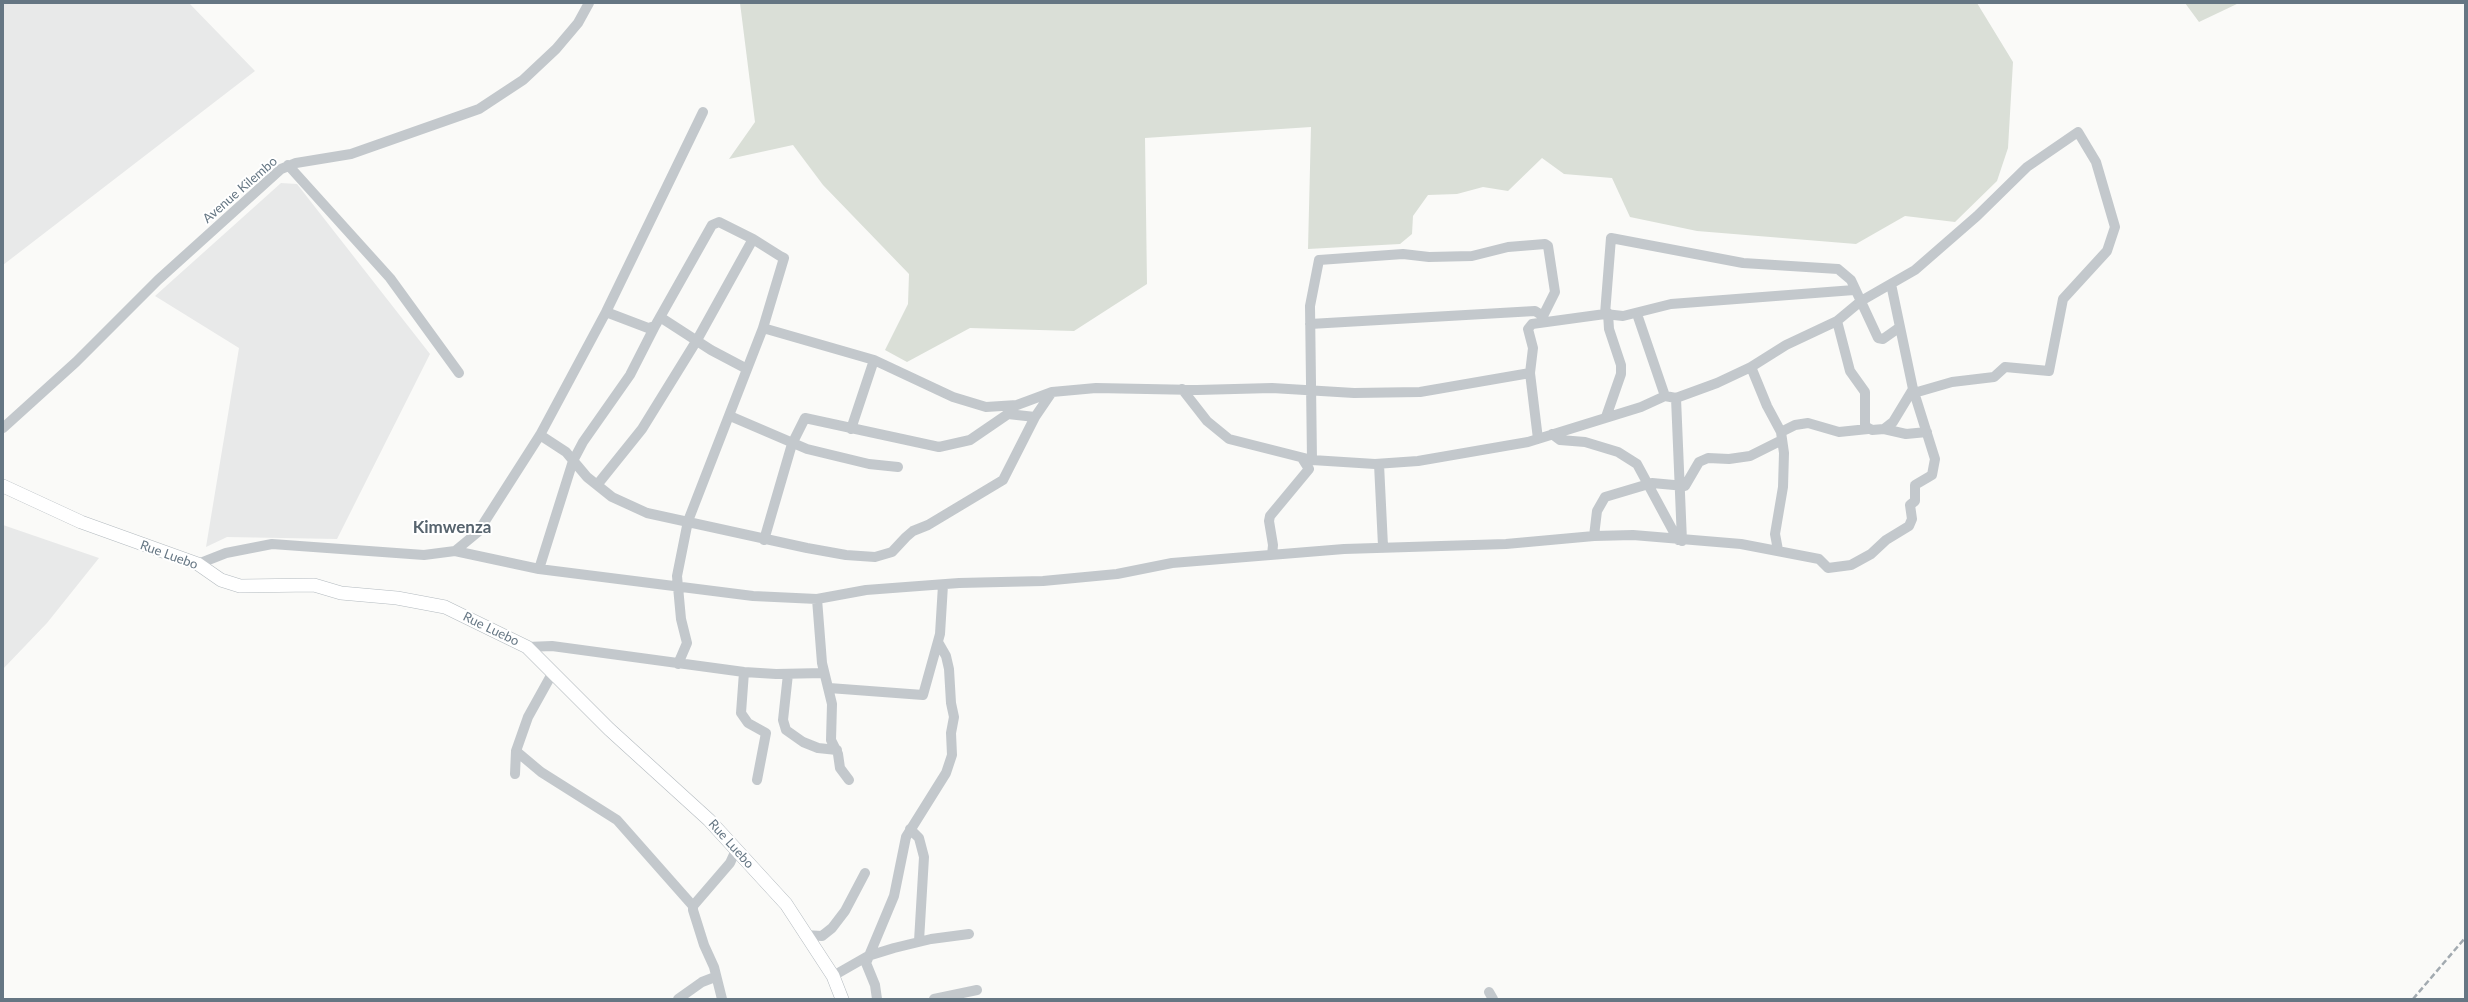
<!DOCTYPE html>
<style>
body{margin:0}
#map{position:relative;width:2468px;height:1002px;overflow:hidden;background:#fafaf8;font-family:Lato,sans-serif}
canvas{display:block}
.frame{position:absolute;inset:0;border:4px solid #657683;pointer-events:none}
</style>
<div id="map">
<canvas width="2468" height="1002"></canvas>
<div class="frame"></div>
</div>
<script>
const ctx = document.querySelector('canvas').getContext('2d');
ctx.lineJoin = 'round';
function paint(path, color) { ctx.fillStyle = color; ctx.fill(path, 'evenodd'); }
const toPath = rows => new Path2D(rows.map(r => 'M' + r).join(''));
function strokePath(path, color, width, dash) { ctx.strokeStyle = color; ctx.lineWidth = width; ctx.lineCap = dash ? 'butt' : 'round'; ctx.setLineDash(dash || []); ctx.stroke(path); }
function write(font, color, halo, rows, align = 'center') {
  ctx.font = font + ' Lato,sans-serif'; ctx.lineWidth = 4; ctx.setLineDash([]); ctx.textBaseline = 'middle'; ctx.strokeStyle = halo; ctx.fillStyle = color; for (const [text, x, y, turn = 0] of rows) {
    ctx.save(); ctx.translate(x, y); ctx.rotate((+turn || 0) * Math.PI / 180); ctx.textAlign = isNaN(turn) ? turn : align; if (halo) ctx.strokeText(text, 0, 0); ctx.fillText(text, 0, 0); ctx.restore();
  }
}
const built = toPath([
 [3,3,189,3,255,71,3,265],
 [281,183,297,184,430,354,337,539,227,537,206,547,239,348,155,296],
 [3,525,99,558,47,623,3,669]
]);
const green = toPath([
 [740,3,1977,3,2013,62,2008,148,1997,181,1955,222,1905,216,1856,244,1697,231,1630,217,1612,178,1564,174,1542,158,1508,191,1483,187,1457,194,1428,195,1413,216,1412,234,1400,244,1308,249,1311,127,1145,138,1147,284,1074,331,970,328,907,362,885,350,908,304,909,274,823,185,793,145,729,159,755,122],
 [2185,3,2239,3,2199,22]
]);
const street = toPath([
 [288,165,390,278,459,373],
 [606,312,648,328,655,326],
 [1605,314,1611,238,1743,263,1838,269,1851,280,1878,338,1883,339,1900,327],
 [1637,314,1665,396],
 [660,317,711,350,747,369],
 [1837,321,1850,371,1865,392,1865,426,1872,430,1884,429,1906,434,1927,432],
 [1310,324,1535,311,1543,316,1541,322],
 [763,328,874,360,953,397,986,407,1017,405,1052,392,1096,388,1197,390,1272,388,1354,393,1420,392,1530,373],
 [1751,367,1767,406,1781,432,1784,453,1783,487,1775,534,1778,550],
 [1182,389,1207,421,1229,439,1312,460,1375,464,1418,461,1528,442,1641,407,1665,396,1676,398,1717,383,1751,367,1786,345,1837,321,1861,301,1915,270,1977,216,2027,167,2078,132,2096,162,2115,227,2107,251,2063,299,2049,371,2005,367,1994,377,1952,382,1914,393],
 [1676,398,1682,541],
 [730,416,807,449,869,464,898,467],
 [1606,417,1621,374,1621,365,1609,329,1608,313],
 [3,428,76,362,158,280,281,169,296,163,351,154,479,109,523,80,556,49,578,23,589,3],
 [851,429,874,360],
 [1884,429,1893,422,1913,389],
 [1781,432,1795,425,1808,423,1839,432,1868,429],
 [1552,434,1560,440,1585,442,1618,452,1637,464,1678,540],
 [540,435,566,452,587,477,612,497,647,513,807,548,846,555,875,557,892,552,906,537,913,531,928,525,1003,480,1035,417,1052,392],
 [1538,439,1530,373,1533,348,1528,329,1532,324,1605,314,1623,316,1671,304,1854,290],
 [1312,460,1310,306,1319,260,1403,254,1429,257,1472,256,1508,247,1545,244,1548,246,1555,292,1543,316],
 [1379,464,1383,546],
 [597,485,642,429,697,340,753,239],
 [1594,536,1597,511,1605,497,1652,483,1685,486,1699,462,1708,458,1729,459,1750,456,1782,440],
 [764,540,792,444,805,418,939,447,970,440,1008,414,1035,417],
 [455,551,478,532,540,435,606,312,703,112],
 [1272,555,1273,545,1269,521,1270,516,1309,469,1302,458],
 [198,564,226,553,272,544,424,555,455,551,539,569,753,596,817,599,866,590,959,583,1043,581,1117,574,1172,563,1344,549,1506,544,1594,536,1633,535,1741,544,1819,559,1828,568,1851,565,1871,554,1886,540,1909,526,1912,519,1910,505,1915,501,1915,485,1932,475,1935,459,1913,389,1891,284],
 [539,569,573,461,583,442,630,375,655,326,712,225,719,222,753,239,780,256,784,258,763,328,688,521,677,576,681,619,687,643,678,664],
 [817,599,822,663,832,704,831,740,838,754,840,768,849,780],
 [527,647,552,646,744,672,776,674,824,673],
 [744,672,741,713,748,723,766,733,757,780],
 [788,674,783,720,786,730,803,742,818,748,837,750],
 [829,688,923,695,940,634,943,585],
 [516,751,541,772,617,820,693,906],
 [515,774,516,751,528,717,553,672],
 [910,829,919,838,924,857,919,941],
 [804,935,822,936,832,928,845,911,865,873],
 [833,976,868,956,894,948,931,939,969,934],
 [1489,992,1493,999],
 [678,999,702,982,715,977],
 [722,999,714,967,704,945,693,910,693,906,730,863,736,850],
 [877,999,875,985,866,963,894,896,906,837,946,773,952,755,951,733,954,717,951,703,949,669,946,656,938,642],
 [934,999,977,990]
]);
const secondary = toPath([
 [3,486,81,522,198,564,221,580,240,586,314,585,341,593,397,598,445,607,527,647,609,729,709,820,786,904,833,976,842,999]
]);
const rail = toPath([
 [2413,999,2465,938]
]);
const streetNames = [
 ["Avenue Kilembo",240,190,-41],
 ["Rue Luebo",169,555,20],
 ["Rue Luebo",491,629,26],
 ["Rue Luebo",731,844,48]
];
const districtNames = [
 ["Kimwenza",452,528]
];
paint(built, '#e8e9e9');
paint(green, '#dadfd7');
strokePath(secondary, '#b3babf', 14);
strokePath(street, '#c3c8cc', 10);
strokePath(secondary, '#fff', 13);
strokePath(rail, '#a2aab0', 2.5, [6, 3]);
write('13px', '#657683', '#fff', streetNames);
write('bold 17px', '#57646e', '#fff', districtNames);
</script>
